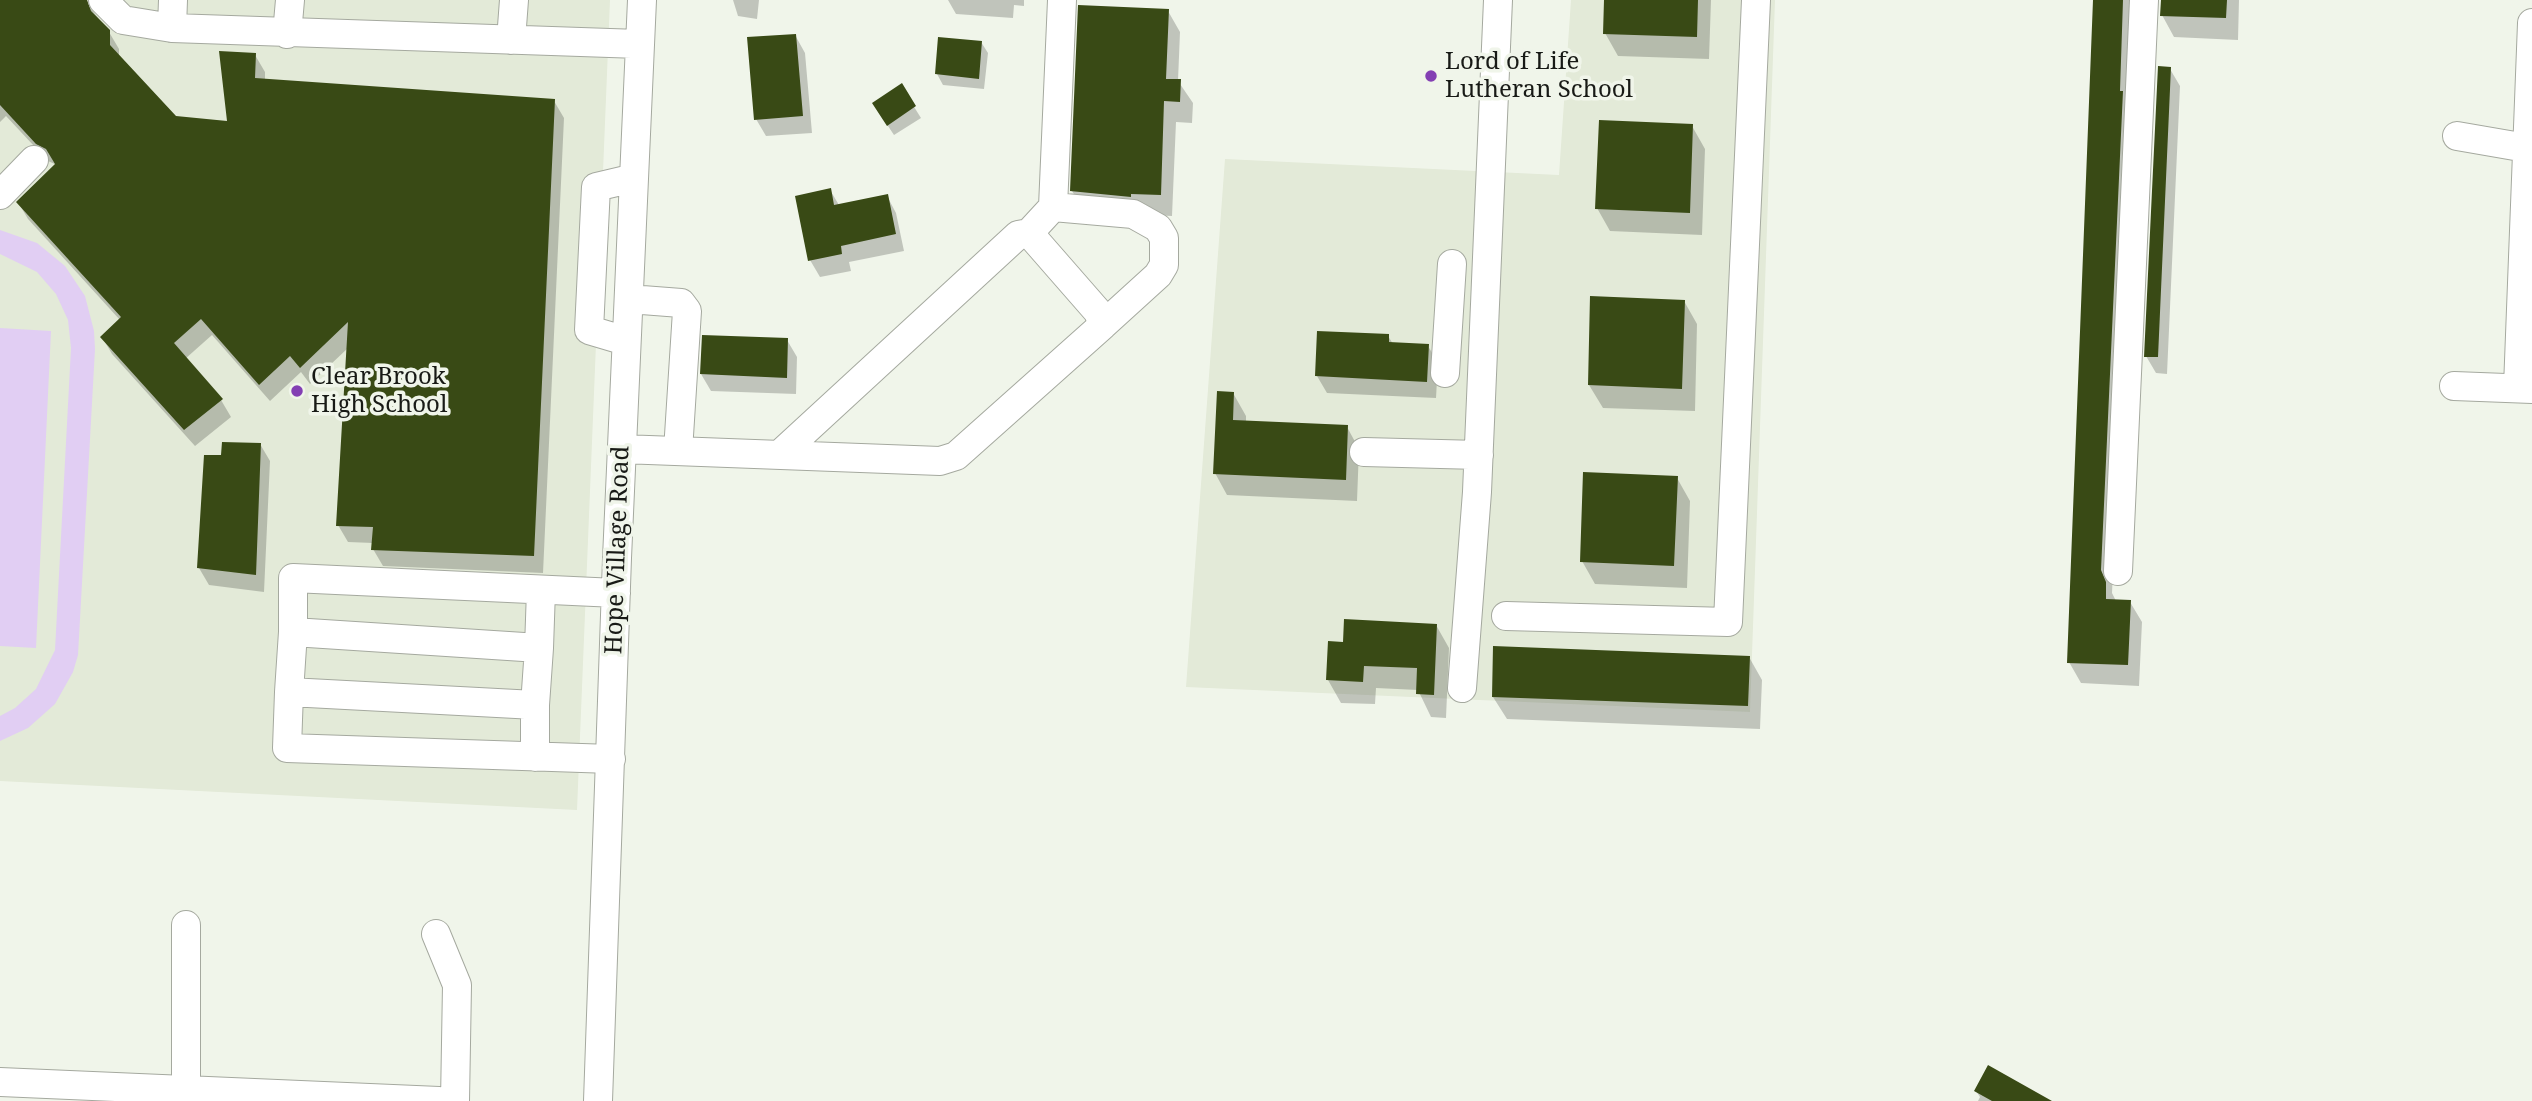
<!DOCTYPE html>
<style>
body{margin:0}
canvas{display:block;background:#f0f5ea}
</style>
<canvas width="2532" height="1101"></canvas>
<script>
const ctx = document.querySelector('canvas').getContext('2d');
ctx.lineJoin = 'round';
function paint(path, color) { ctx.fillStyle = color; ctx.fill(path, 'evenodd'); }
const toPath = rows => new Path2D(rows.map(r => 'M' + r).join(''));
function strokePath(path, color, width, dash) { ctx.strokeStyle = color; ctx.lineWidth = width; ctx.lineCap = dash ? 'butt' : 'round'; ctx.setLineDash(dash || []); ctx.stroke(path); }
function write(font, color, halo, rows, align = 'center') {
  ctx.font = font + ' "Noto Serif",serif'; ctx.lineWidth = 7; ctx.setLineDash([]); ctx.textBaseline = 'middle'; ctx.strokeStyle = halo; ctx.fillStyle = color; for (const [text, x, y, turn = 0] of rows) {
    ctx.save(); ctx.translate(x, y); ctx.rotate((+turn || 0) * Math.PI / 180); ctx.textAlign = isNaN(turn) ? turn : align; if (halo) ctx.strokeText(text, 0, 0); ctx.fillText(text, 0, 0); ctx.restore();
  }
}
const built = toPath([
 [0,0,610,0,577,810,0,781],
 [1571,0,1775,0,1750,712,1186,687,1225,159,1559,175]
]);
const green = toPath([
 [0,230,37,243,65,266,85,296,94,331,95,349,78,655,73,672,55,704,28,728,0,741,0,716,15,708,36,689,55,650,71,348,68,320,56,294,37,272,0,254],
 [0,328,51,331,36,648,0,646]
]);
const shadow = toPath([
 [0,0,84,0,109,32,119,49,119,57,175,118,229,123,255,55,265,72,265,80,554,101,564,118,543,573,383,566,373,549,373,543,348,542,338,525,348,348,310,384,301,372,270,401,212,335,185,359,221,400,231,417,195,446,112,354,102,337,120,320,28,219,18,202,57,165,48,161,6,116,0,122],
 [733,0,759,0,757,19,738,16],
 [948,0,1024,0,1024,6,1014,5,1013,18,956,14],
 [1606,0,1711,0,1709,59,1618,56,1605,33],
 [2095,0,2135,0,2134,113,2112,593,2116,601,2130,602,2142,622,2139,686,2081,683,2069,662],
 [2162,0,2239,0,2238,40,2174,37,2162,15],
 [1168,11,1180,32,1178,81,1193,103,1192,123,1176,122,1172,216,1085,212,1072,191],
 [795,35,805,53,812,133,766,136,756,119],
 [981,42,988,53,984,89,943,85,937,74],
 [2170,69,2180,86,2167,374,2156,373,2146,356],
 [901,86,921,118,894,135,880,114],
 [1692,126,1705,149,1702,235,1610,231,1597,208],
 [830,190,839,205,887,196,896,213,904,251,849,262,851,271,820,277,810,260],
 [1684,301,1697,324,1695,411,1603,408,1589,385],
 [1388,336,1393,344,1428,346,1438,363,1436,398,1327,393,1317,376],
 [787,340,797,357,796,394,711,391,701,374],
 [1233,393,1246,416,1246,422,1347,427,1359,449,1357,501,1227,495,1215,473],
 [260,444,270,461,264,592,209,585,199,568,222,457],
 [1677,478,1690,501,1687,588,1595,584,1582,561],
 [1436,625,1449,648,1446,718,1431,717,1418,690,1376,688,1375,704,1341,703,1328,680,1345,644],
 [1749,657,1762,680,1760,729,1507,719,1493,697],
 [1976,1091,2041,1101,1978,1101,1980,1097]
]);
const building = toPath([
 [0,0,87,0,91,11,110,30,110,45,176,116,227,121,219,51,256,53,255,78,555,99,534,556,371,550,373,527,336,526,348,322,300,368,290,356,259,385,201,319,174,343,223,399,184,430,100,337,121,317,16,202,55,164,46,149,36,144,0,105],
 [1604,0,1698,0,1697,37,1603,34],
 [2093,0,2123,0,2120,91,2123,91,2101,570,2106,582,2106,599,2131,600,2128,665,2067,663],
 [2161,0,2227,0,2226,18,2160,16],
 [1078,5,1169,9,1166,79,1181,79,1180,102,1164,101,1161,195,1131,194,1131,197,1070,191],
 [796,34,803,116,754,120,747,37],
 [938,37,982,41,979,79,935,74],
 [2158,66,2171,67,2158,357,2144,357],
 [902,83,916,106,887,126,872,103],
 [1599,120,1693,124,1690,213,1595,209],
 [831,188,834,205,888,194,896,234,841,246,842,254,808,261,795,196],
 [1590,296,1685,300,1682,389,1588,385],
 [1317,331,1389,334,1389,342,1429,344,1427,382,1315,376],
 [702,335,788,338,787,378,700,374],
 [1217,391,1234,392,1233,420,1348,425,1346,480,1213,474],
 [222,442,261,443,256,575,197,568,204,455,221,455],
 [1583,472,1678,476,1674,566,1580,562],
 [1344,619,1437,624,1434,695,1416,694,1417,668,1364,666,1363,682,1326,680,1328,641,1343,642],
 [1493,646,1750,656,1748,706,1492,697],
 [1988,1065,2052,1101,1992,1101,1974,1091]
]);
const minor = toPath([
 [103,0,123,20,172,28],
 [173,0,172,28,639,44],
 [287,34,290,0],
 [511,40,514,0],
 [2457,136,2532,149],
 [0,195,34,160],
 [1053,207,1133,214,1158,228,1164,238,1164,265,1158,275,1103,325],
 [1029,233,1053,207,1062,0],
 [629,299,681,303,687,311,678,451],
 [626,341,589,330,596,187,634,178],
 [1445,373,1452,264],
 [2454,386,2532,389],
 [2518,387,2532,23],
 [622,449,940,461,956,456,1103,325,1098,312,1029,233,1018,235,779,455],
 [1364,452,1479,455],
 [2118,571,2144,0],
 [1506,616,1728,622,1756,0],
 [539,648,541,590],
 [1462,688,1477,492,1498,0],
 [289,692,293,632],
 [535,757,535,705],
 [611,759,287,748,289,692,535,705,539,648,293,632,293,578,616,593],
 [436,934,457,985,455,1101],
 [0,1082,439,1101],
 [186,1090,186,925],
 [598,1101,617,558,642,0]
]);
const markers = [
 [1431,76,7,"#833fb3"],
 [297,391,7,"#833fb3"]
];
const poiNames = [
 ["Lord of Life",1445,62],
 ["Lutheran School",1445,90],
 ["Clear Brook",311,377],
 ["High School",311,405]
];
const streetNames = [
 ["Hope Village Road",618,550,-88]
];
paint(built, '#e3ead8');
paint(green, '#e1cef3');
paint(shadow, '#0003');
paint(building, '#394a15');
strokePath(minor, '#a5a99f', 30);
strokePath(minor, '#fff', 28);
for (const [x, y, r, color] of markers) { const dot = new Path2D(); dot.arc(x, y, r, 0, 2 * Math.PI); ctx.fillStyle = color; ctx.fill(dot); strokePath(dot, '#f0f5ea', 2.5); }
write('24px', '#181a16', '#f0f5ea', poiNames, 'left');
write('24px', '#181a16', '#f0f5ea', streetNames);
</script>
